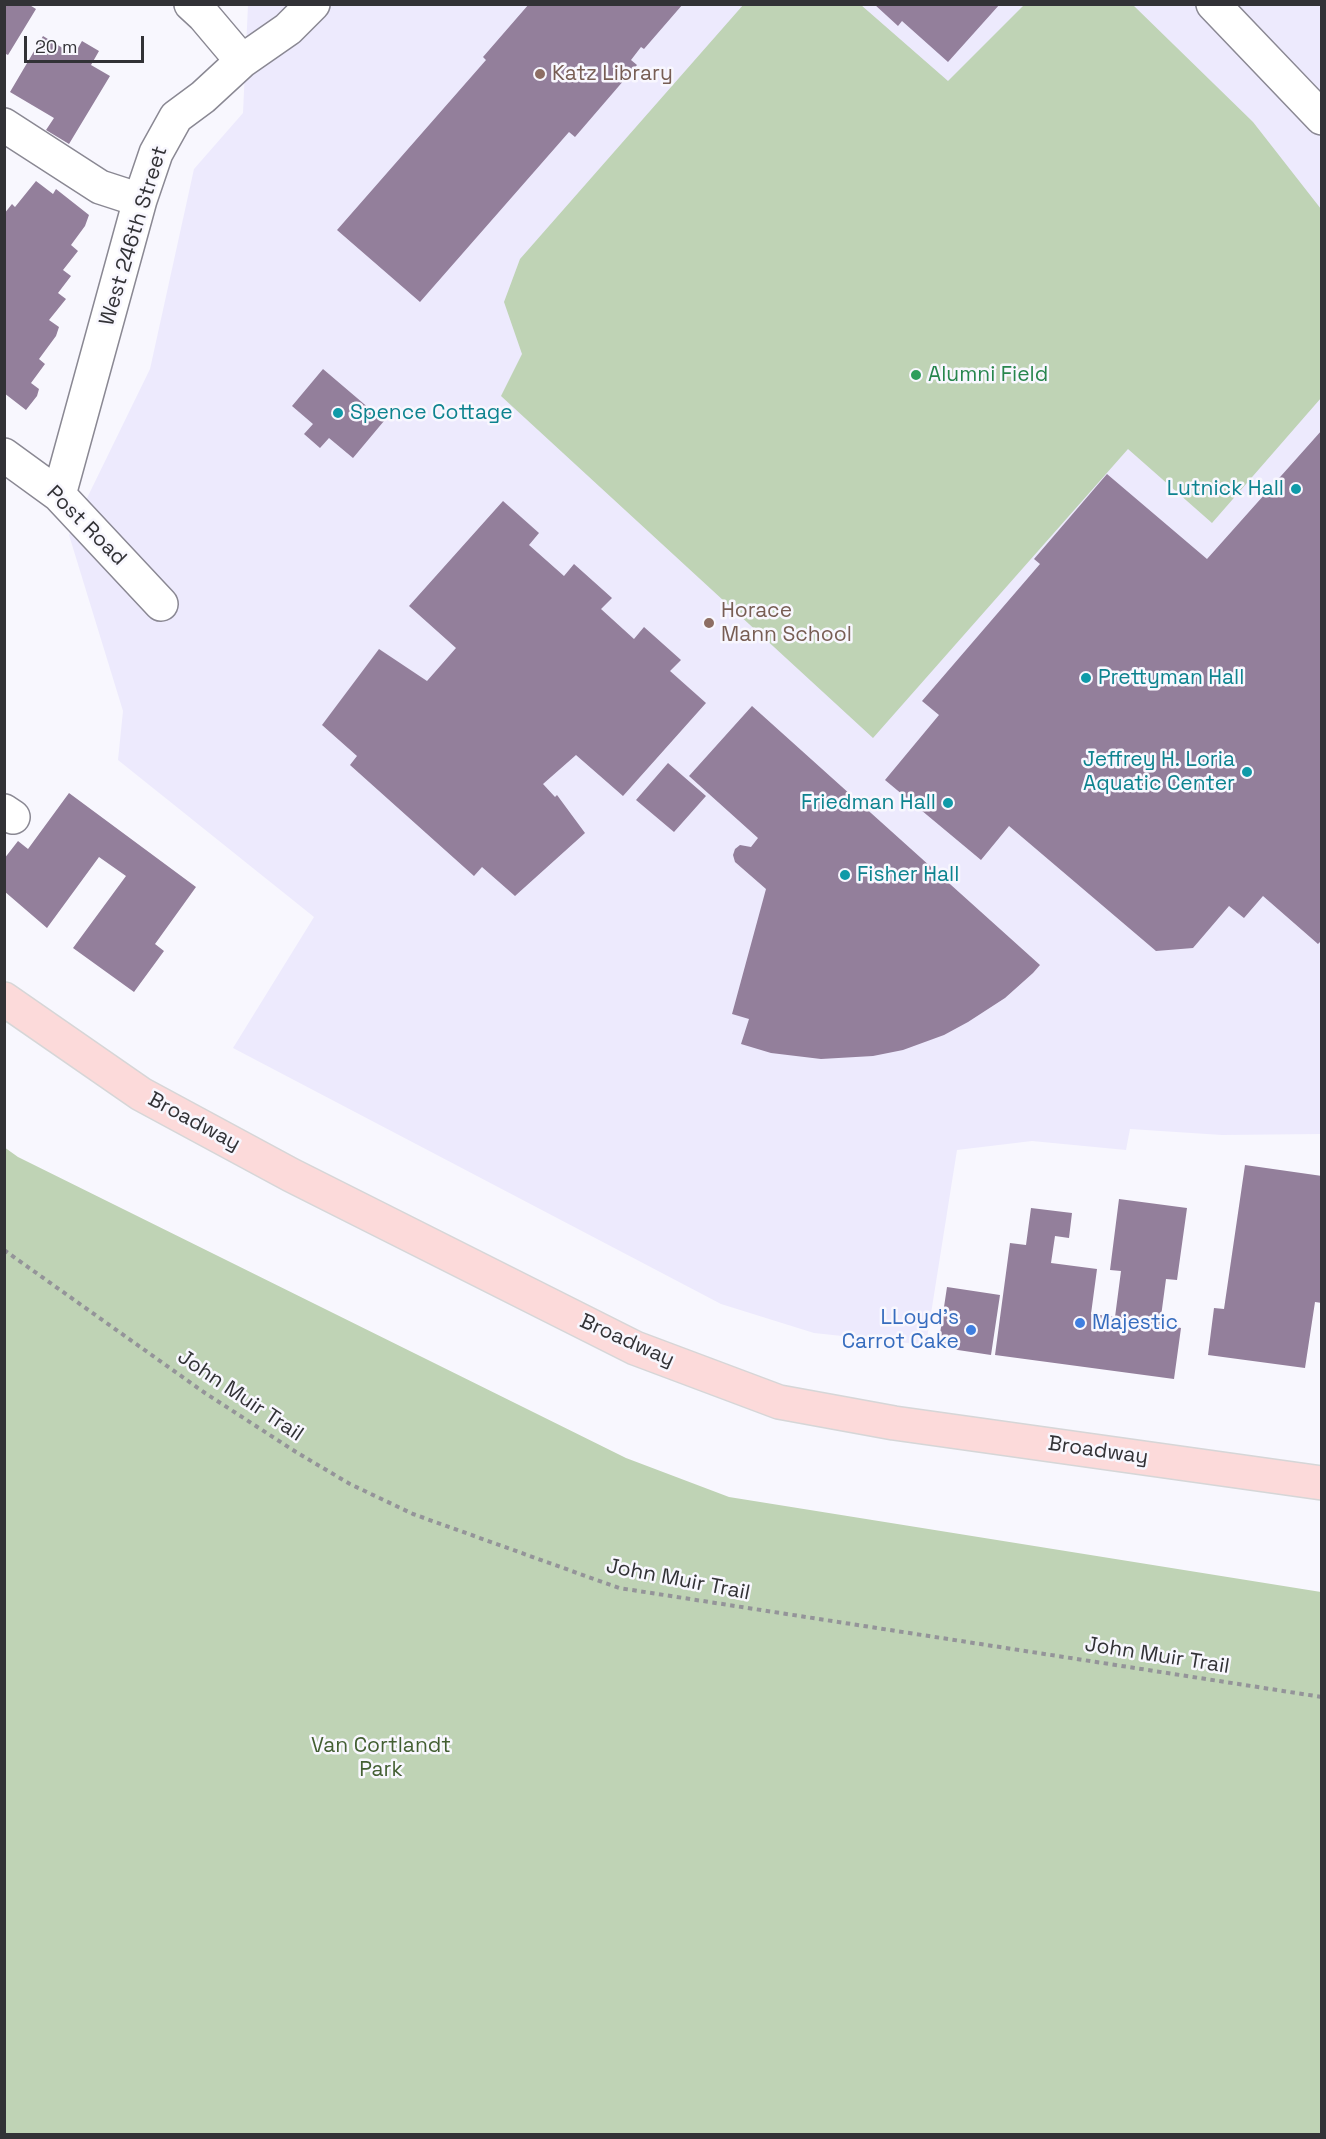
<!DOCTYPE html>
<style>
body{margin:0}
#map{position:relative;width:1326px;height:2139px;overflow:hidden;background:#f8f7fe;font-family:"Space Grotesk",sans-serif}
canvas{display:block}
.frame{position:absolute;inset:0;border:6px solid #323236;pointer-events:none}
.scale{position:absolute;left:24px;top:36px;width:120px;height:27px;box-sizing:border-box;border:3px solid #323236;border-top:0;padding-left:8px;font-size:18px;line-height:21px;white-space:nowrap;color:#323236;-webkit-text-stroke:4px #f8f7fe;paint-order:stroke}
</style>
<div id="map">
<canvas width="1326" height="2139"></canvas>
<div class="frame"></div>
<div class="scale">20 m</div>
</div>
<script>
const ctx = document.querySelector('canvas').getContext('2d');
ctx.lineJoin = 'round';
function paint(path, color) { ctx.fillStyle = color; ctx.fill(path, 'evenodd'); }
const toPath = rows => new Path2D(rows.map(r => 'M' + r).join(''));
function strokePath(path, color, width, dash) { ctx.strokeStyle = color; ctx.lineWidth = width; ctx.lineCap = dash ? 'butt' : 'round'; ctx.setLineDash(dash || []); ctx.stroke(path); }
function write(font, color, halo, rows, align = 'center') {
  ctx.font = font + ' "Space Grotesk",sans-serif'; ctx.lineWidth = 5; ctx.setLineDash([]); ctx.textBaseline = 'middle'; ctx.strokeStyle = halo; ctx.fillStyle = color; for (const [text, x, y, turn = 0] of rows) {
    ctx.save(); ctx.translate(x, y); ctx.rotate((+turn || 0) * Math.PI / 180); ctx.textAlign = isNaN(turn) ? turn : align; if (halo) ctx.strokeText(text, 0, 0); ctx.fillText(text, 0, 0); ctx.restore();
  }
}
const built = toPath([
 [248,5,1321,5,1321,1134,1222,1135,1130,1129,1126,1150,1032,1141,957,1150,926,1345,814,1333,721,1304,233,1048,314,917,118,760,123,711,69,535,150,369,194,169,243,113]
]);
const green = toPath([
 [744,4,861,5,948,81,1024,5,1133,5,1253,122,1321,209,1321,398,1212,523,1128,449,873,738,501,396,522,354,504,302,520,259],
 [4,1147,18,1157,626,1458,729,1497,1321,1592,1321,2134,5,2134]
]);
const building = toPath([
 [4,4,28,4,36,9,8,55,4,53],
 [529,4,683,4,644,49,641,47,631,60,637,65,575,137,569,132,420,302,337,230,486,60,483,57],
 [874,4,1000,4,948,62,902,21,898,26],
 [43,36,74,55,82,41,99,51,91,65,110,76,69,144,46,130,54,118,10,92],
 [36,181,53,194,56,189,89,215,85,226,71,245,78,251,63,270,71,276,58,293,66,299,49,320,59,327,56,336,39,359,45,364,31,383,39,389,37,396,26,410,4,393,4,214,12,204,15,207],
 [323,369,384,421,353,458,329,438,320,448,304,434,313,424,292,406],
 [1322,430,1322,940,1318,944,1263,896,1244,918,1229,906,1193,948,1156,951,1009,826,981,860,885,780,939,715,922,701,1040,564,1034,559,1107,474,1207,559],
 [503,501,539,533,529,545,564,576,574,564,612,598,601,609,634,639,644,627,681,660,670,671,706,703,623,796,576,755,543,784,555,797,557,795,585,833,515,896,482,867,474,876,350,765,357,756,322,725,379,649,427,681,456,648,409,606],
 [752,706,1040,965,1033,973,1005,998,968,1022,944,1035,903,1050,873,1056,821,1059,771,1053,741,1044,749,1019,732,1014,766,889,735,862,733,855,735,849,740,845,751,847,758,838,689,776],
 [668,763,706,796,674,832,636,800],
 [69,793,196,887,155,944,164,951,134,992,73,948,126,876,99,857,47,928,4,891,4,859,18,841,28,849],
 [1245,1165,1322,1176,1322,1303,1315,1302,1305,1368,1208,1355,1214,1308,1224,1309],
 [1119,1199,1187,1208,1177,1280,1166,1279,1160,1324,1181,1328,1174,1379,995,1355,1010,1243,1026,1245,1031,1208,1072,1213,1069,1238,1055,1236,1051,1263,1097,1269,1091,1314,1115,1317,1121,1271,1110,1270],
 [947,1287,1000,1295,991,1355,938,1347]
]);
const path = toPath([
 [4,1250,205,1393,296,1452,350,1484,413,1514,619,1588,1322,1697]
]);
const minor = toPath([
 [191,4,204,16,242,61],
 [1213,4,1322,118],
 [4,125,100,187,140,200],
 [4,455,59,495,161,604],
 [59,495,140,200,156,153,176,117,203,97,242,61,288,29,313,4],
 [4,811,13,817]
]);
const major = toPath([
 [4,999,141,1094,291,1175,635,1348,779,1402,894,1423,1322,1483]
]);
const markers = [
 [540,74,6,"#8d6e63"],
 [916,375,6,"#2e9e5b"],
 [338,413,6,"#0f9aa8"],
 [1296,489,6,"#0f9aa8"],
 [709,623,6,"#8d6e63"],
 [1086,678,6,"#0f9aa8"],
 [1247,772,6,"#0f9aa8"],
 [948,803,6,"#0f9aa8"],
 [845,875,6,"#0f9aa8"],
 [1080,1323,6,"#3f7fe0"],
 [971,1330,6,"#3f7fe0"]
];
const educationNames = [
 ["Katz Library",552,74],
 ["Horace",721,611],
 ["Mann School",721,635]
];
const streetNames = [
 ["West 246th Street",134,236,-73],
 ["Post Road",86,526,45],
 ["Broadway",194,1122,28],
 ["Broadway",627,1341,24],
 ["John Muir Trail",240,1396,34],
 ["Broadway",1098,1451,8],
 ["John Muir Trail",678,1580,11],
 ["John Muir Trail",1157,1656,9]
];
const leisureNames = [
 ["Alumni Field",928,375]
];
const cultureNames = [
 ["Spence Cottage",350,413],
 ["Lutnick Hall",1284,489,"right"],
 ["Prettyman Hall",1098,678],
 ["Jeffrey H. Loria",1235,760,"right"],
 ["Aquatic Center",1235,784,"right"],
 ["Friedman Hall",936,803,"right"],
 ["Fisher Hall",857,875]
];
const shopNames = [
 ["LLoyd's",959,1318],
 ["Carrot Cake",959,1342],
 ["Majestic",1092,1323,"left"]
];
const parkNames = [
 ["Van Cortlandt",381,1746],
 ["Park",381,1770]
];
paint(built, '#edeafd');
paint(green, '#bfd3b5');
paint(building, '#937f9b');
strokePath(minor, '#8a8893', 36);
strokePath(major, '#d6d6d7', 36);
strokePath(path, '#949499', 4, [4.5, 4.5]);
strokePath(minor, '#fff', 33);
strokePath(major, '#fcdada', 33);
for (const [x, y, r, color] of markers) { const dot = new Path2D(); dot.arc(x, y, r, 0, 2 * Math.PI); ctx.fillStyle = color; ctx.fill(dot); strokePath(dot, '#f8f7fe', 2); }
write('21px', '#785e54', '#f8f7fe', educationNames, 'left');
write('21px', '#323236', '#f8f7fe', streetNames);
write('21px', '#27864d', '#f8f7fe', leisureNames, 'left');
write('21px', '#0d838f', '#f8f7fe', cultureNames, 'left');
write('21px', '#366cbe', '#f8f7fe', shopNames, 'right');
write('21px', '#435f32', '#f8f7fe', parkNames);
</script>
